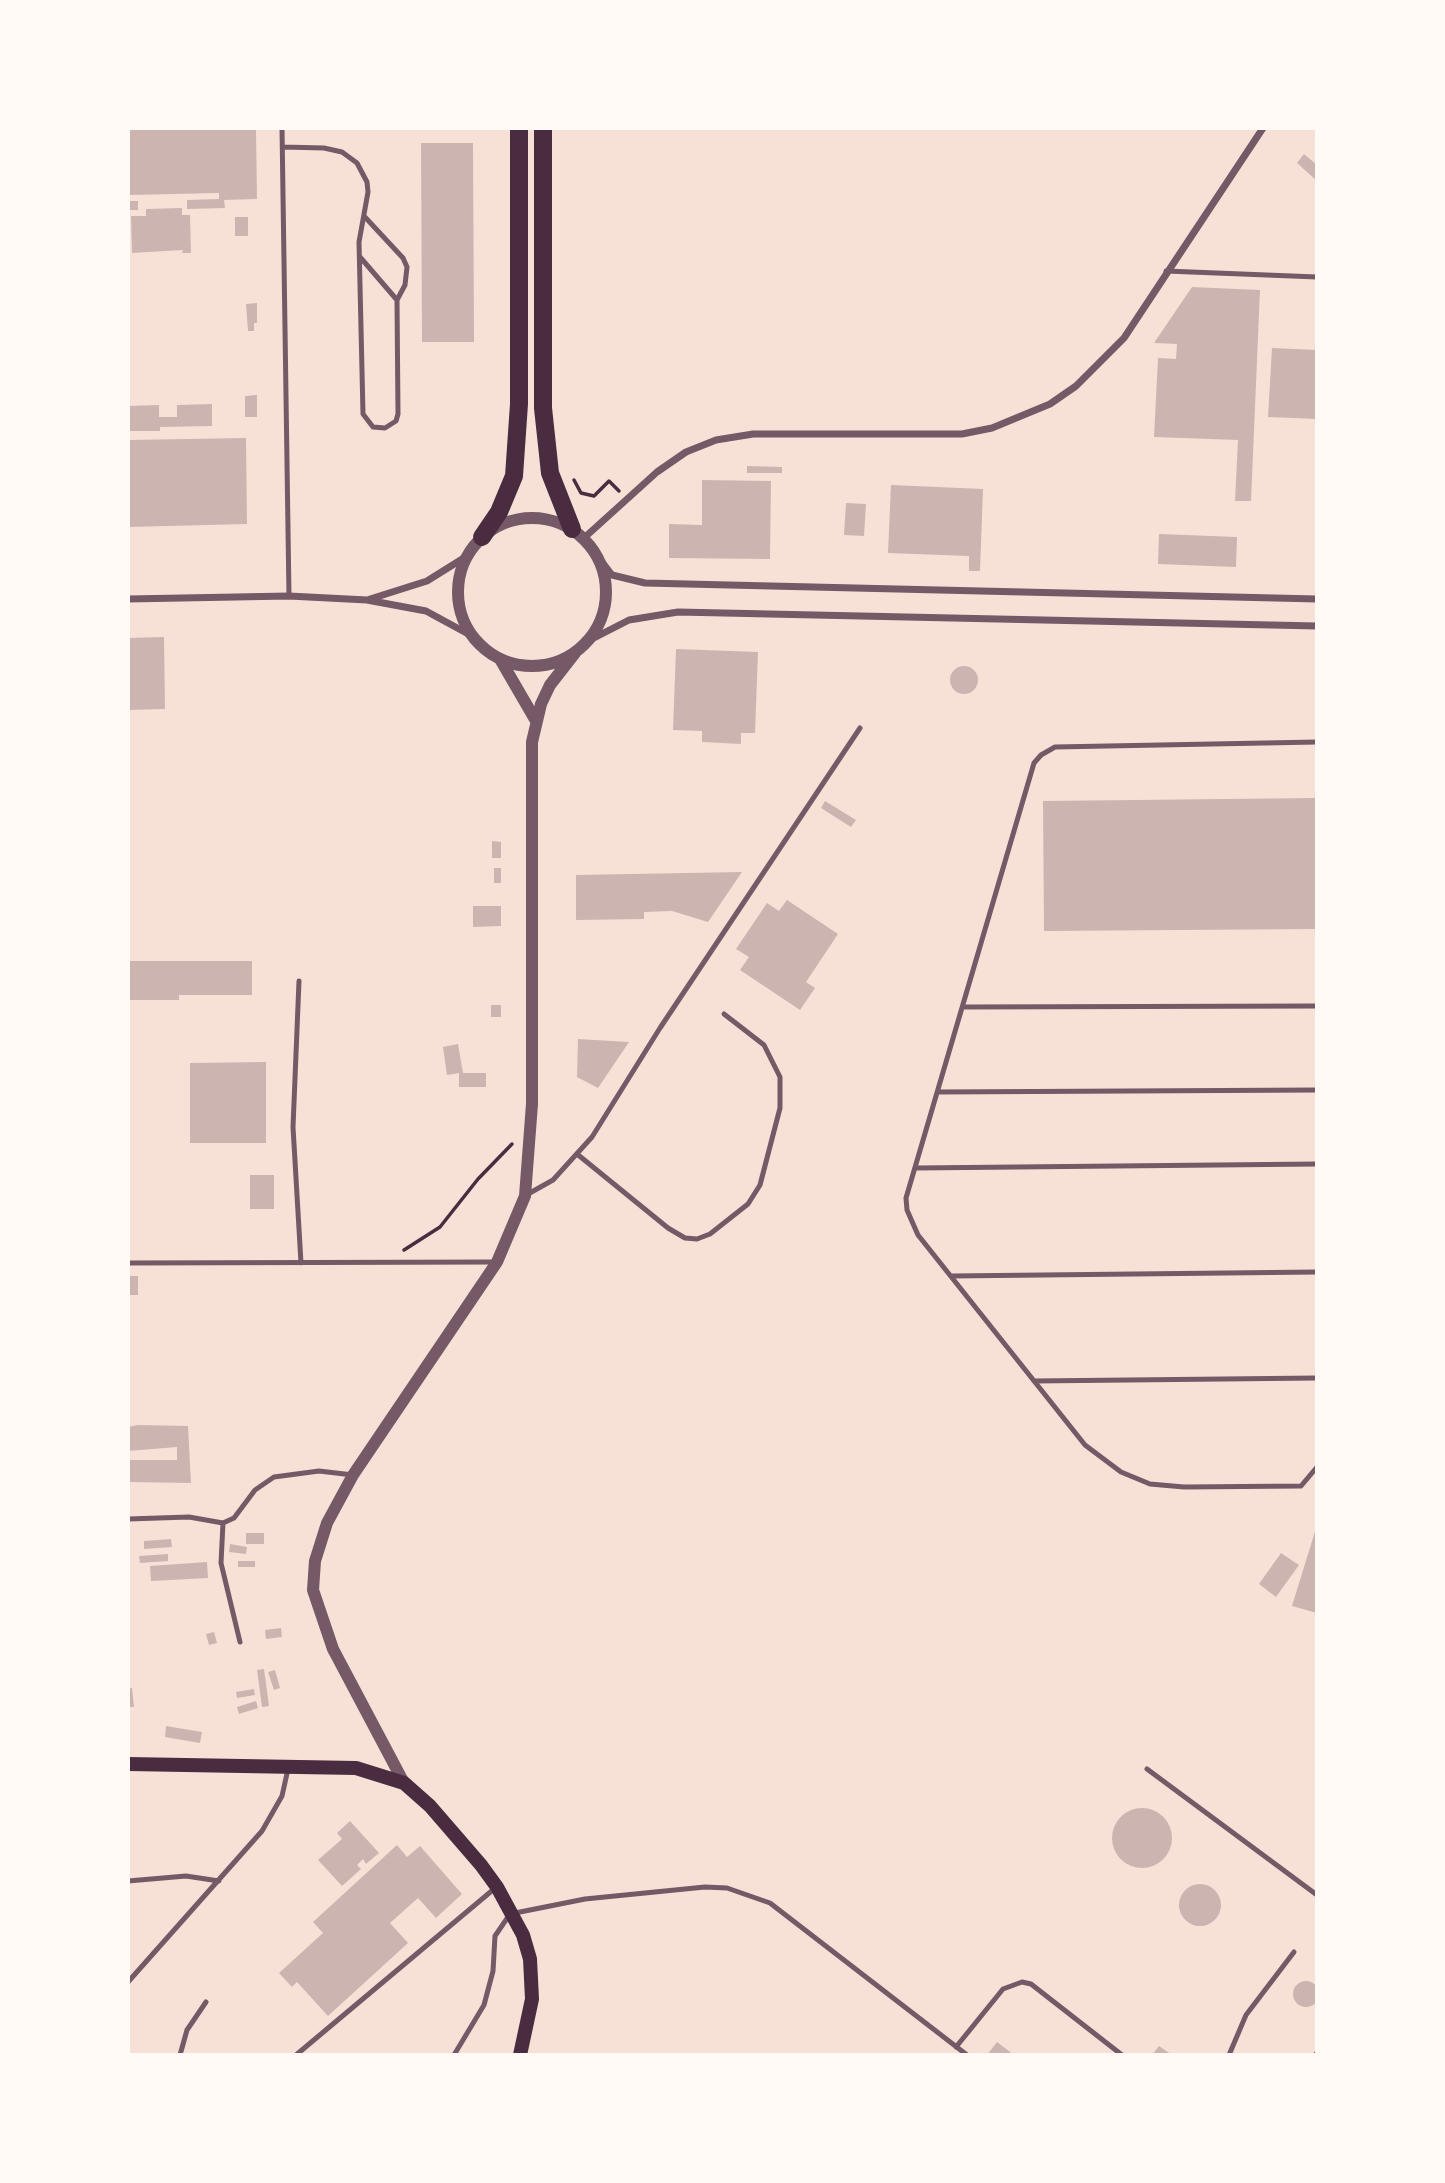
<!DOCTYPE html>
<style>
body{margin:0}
#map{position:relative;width:1445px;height:2183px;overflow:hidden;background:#f7e1d7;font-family:"PT Sans Narrow",sans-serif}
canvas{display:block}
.frame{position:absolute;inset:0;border:130px solid #fffaf5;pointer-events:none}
</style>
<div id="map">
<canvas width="1445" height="2183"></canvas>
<div class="frame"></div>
</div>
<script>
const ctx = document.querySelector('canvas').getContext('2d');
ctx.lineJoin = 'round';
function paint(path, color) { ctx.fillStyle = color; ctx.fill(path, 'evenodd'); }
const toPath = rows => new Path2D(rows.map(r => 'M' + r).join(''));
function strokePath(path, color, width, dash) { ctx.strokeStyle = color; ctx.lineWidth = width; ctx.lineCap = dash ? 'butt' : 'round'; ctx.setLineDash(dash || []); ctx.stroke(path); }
const building = toPath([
 [128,128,256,130,257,199,224,200,225,208,187,209,187,200,219,199,219,193,128,195],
 [421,143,473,143,474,342,422,342],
 [1304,154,1317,165,1317,181,1297,163],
 [128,201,138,201,138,210,128,210],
 [182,208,182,215,190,215,191,253,182,253,183,250,132,253,131,216,146,216,146,209],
 [235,217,248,217,248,236,235,236],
 [1192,287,1260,290,1251,501,1235,501,1238,440,1154,437,1158,358,1176,359,1177,344,1154,343],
 [257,303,257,323,254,323,254,331,248,331,246,304],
 [1272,348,1317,350,1317,419,1268,417],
 [257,395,257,417,245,417,245,396],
 [212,404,212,426,160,427,160,431,129,431,128,406,159,405,159,417,177,417,177,405],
 [246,438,247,524,128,527,128,440],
 [747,466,782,467,782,473,747,473],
 [702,480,771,481,770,559,669,558,669,524,702,525],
 [891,485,983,489,980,571,969,571,969,556,888,553],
 [846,503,866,504,864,536,844,535],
 [1159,534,1237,537,1236,567,1158,564],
 [164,637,165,709,128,710,128,638],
 [676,649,758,652,755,733,741,733,741,744,702,742,702,731,673,730],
 '950 680a14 14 0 1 1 28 0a14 14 0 1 1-28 0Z',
 [1317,798,1317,929,1044,931,1043,801],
 [825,801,856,820,851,827,821,808],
 [492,841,501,842,501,858,492,858],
 [494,868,501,868,501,883,494,883],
 [742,872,708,922,672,911,644,912,644,919,576,920,576,875],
 [787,900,838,934,806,982,815,988,800,1010,740,970,749,957,736,949,767,903,779,911],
 [473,906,501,906,501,926,473,927],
 [128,961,252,961,252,995,179,995,179,1000,128,1000],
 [491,1005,501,1005,501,1017,491,1017],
 [578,1039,629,1042,598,1088,577,1077],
 [458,1044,463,1073,486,1073,486,1087,459,1087,459,1073,447,1075,443,1047],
 [266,1062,266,1143,190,1143,190,1063],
 [250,1175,274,1175,274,1209,250,1209],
 [128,1276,138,1276,138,1295,128,1295],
 [138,1425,188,1426,191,1483,128,1482,128,1460,177,1460,177,1447,128,1451,128,1427],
 [1317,1525,1317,1613,1292,1606],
 [246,1533,264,1533,264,1544,246,1544],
 [171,1539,172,1547,144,1549,144,1541],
 [230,1544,247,1547,246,1554,229,1552],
 [1281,1553,1299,1565,1276,1597,1259,1584],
 [168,1554,168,1561,140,1563,139,1556],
 [238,1561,255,1561,255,1567,238,1567],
 [207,1562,208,1578,151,1581,150,1566],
 [281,1628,282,1637,266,1639,265,1630],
 [214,1632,217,1643,209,1645,206,1634],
 [264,1669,269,1706,262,1707,257,1670],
 [275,1670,280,1688,274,1690,268,1672],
 [128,1688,132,1688,134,1707,128,1707],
 [254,1689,255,1695,237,1698,236,1692],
 [256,1701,258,1708,239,1714,237,1707],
 [166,1726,202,1732,200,1743,165,1737],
 '1112 1838a30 30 0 1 1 60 0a30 30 0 1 1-60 0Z',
 [350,1821,379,1853,366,1864,363,1859,357,1865,361,1869,342,1886,318,1860,342,1839,337,1833],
 [397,1845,407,1857,420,1846,462,1894,436,1918,418,1898,390,1923,408,1943,328,2016,297,1982,292,1987,279,1973,323,1933,313,1922],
 '1179 1905a21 21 0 1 1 42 0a21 21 0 1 1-42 0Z',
 '1293 1994a13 13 0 1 1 26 0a13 13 0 1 1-26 0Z',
 [997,2042,1014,2055,987,2055],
 [1159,2046,1172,2055,1152,2055]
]);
const path = toPath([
 [574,480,581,493,594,496,609,481,619,491],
 [404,1250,440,1227,478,1179,512,1144]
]);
const service = toPath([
 [282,128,289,596],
 [283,147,324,148,342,152,357,163,367,182,368,192,359,242,363,414,373,427,385,428,396,421,398,414,397,300,405,285,407,267,403,258,364,216],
 [360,257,397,300],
 [1166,271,1317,277],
 [1317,742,1055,747,1041,755,1034,763,906,1198,907,1210,918,1235,1085,1445,1121,1472,1150,1484,1184,1487,1301,1486,1317,1467],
 [299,981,293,1127,301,1263],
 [963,1007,1317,1006],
 [938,1092,1317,1090],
 [577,1154,668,1228,685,1238,697,1239,710,1234,748,1204,760,1185,780,1108,780,1077,764,1045,724,1014],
 [916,1168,1317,1164],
 [528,1194,553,1180,592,1137,660,1028,860,728],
 [128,1263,496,1262],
 [951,1276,1317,1272],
 [1034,1381,1317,1378],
 [128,1519,189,1517,223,1523],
 [240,1642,221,1563,223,1523,234,1518,255,1490,274,1477,319,1471,353,1475],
 [1147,1769,1317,1895],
 [128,1881,186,1876,219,1881],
 [128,1982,262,1831,282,1796,288,1769],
 [956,2047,1003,1989,1022,1982,1031,1984,1122,2055],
 [180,2055,187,2030,206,2002],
 [296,2055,494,1889],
 [454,2055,484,2005,493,1971,495,1936,510,1914,585,1899,705,1887,727,1888,770,1903,967,2055],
 [1229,2055,1246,2015,1294,1952],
 [1315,2055,1317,2053]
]);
const minor = toPath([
 [584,538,657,472,686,452,716,440,753,434,962,434,992,428,1050,404,1076,386,1124,338,1263,128],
 [596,554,612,575,645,583,1317,599],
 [467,556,427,581,367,600,426,611,472,636],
 [128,599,289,596,367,600],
 [590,640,629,620,678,612,1317,626]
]);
const tertiary = toPath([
 '458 592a74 74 0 1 1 148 0a74 74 0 1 1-148 0Z',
 [500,659,536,721],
 [404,1783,333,1649,313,1590,315,1561,327,1523,353,1475,497,1262,525,1196,532,1104,532,742,541,704,550,685,575,653]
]);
const secondary = toPath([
 [128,1764,356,1768,404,1783,430,1806,481,1865,497,1887,523,1935,530,1959,532,1999,520,2055]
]);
const trunk = toPath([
 [543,128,543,408,550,473,572,529],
 [482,537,499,512,514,476,519,404,519,128]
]);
paint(building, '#ccb4b1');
strokePath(path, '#4a2c40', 3.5);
strokePath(service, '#755966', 5);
strokePath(minor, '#755966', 7);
strokePath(tertiary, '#755966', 12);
strokePath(secondary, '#4a2c40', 14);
strokePath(trunk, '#4a2c40', 18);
</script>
